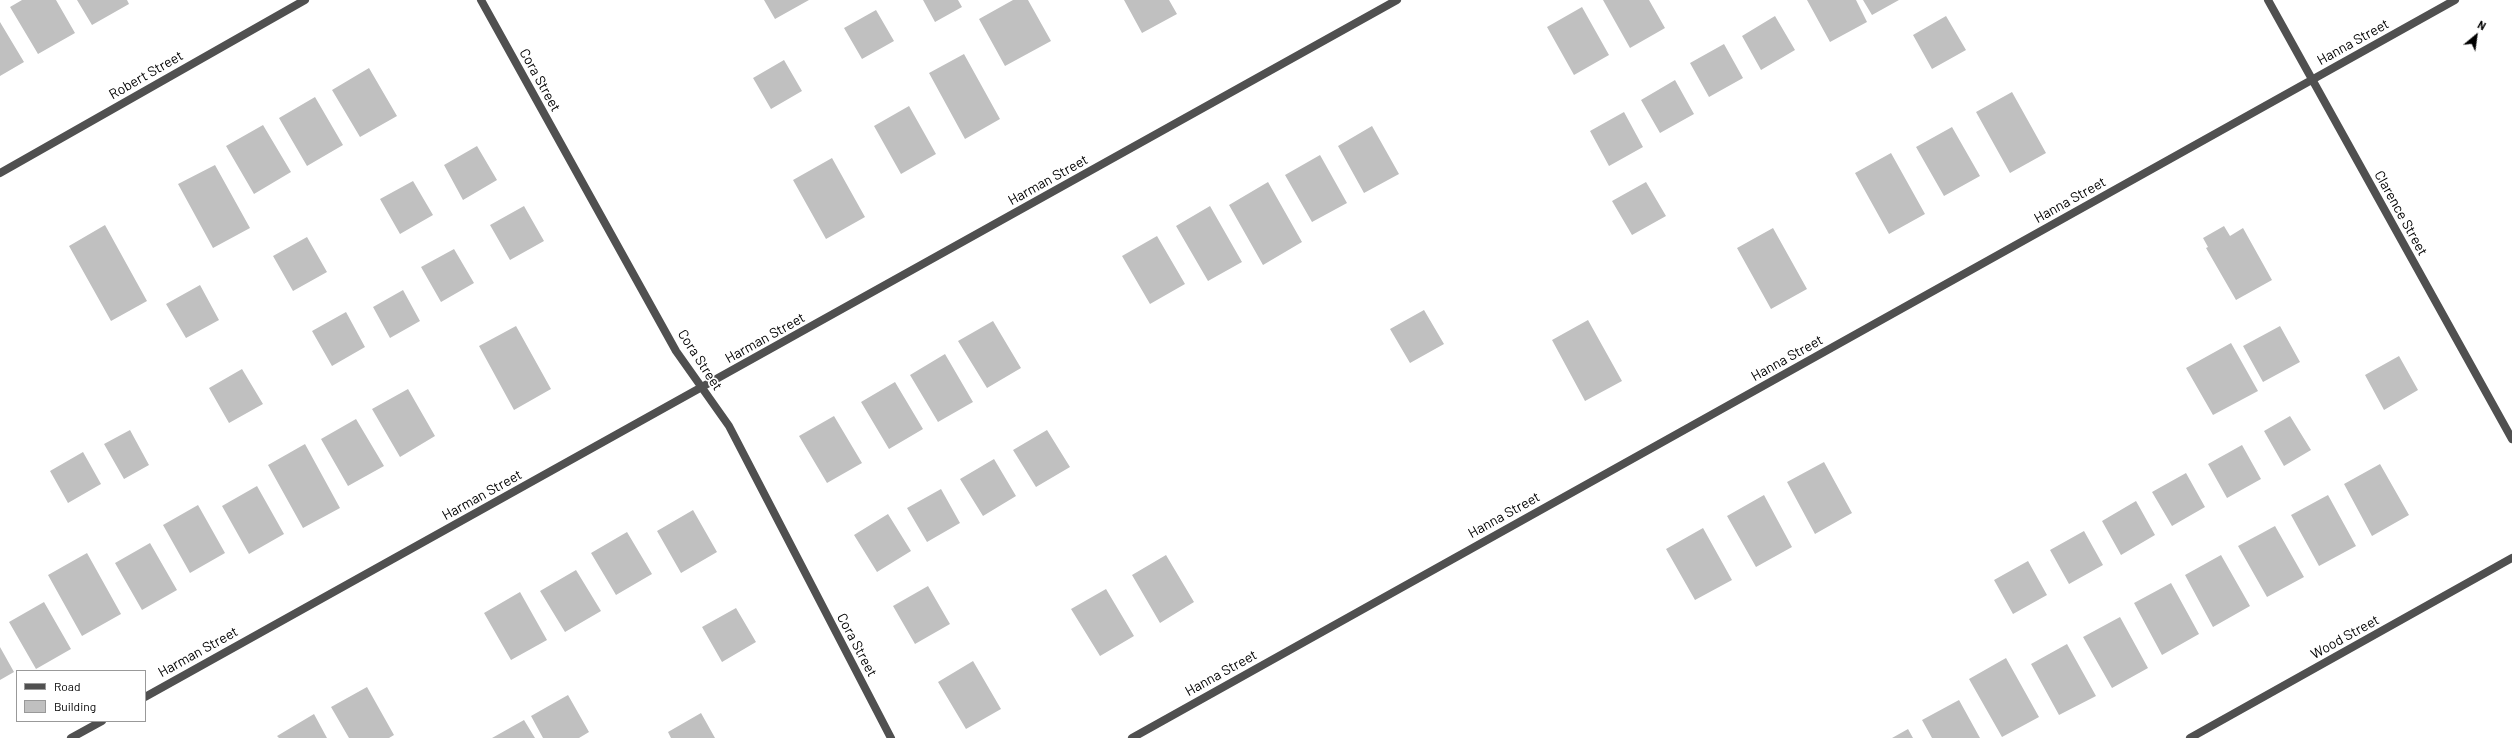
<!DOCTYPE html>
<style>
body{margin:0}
#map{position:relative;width:2512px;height:738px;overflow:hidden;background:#fff;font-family:Barlow,sans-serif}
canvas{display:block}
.legend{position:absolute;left:16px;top:670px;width:130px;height:52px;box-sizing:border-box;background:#fff;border:1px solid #999;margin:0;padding:5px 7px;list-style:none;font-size:12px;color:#000}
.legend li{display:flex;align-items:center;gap:8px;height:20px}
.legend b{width:20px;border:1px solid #999}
.north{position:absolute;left:2456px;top:16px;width:40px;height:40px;-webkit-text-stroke:3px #fff;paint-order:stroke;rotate:29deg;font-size:11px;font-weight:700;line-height:16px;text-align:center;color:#000}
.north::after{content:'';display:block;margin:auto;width:14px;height:18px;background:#000;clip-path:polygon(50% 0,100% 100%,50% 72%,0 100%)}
</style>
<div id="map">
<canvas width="2512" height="738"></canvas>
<ul class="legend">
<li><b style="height:5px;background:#505050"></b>Road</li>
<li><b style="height:11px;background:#c0c0c0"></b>Building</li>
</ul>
<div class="north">N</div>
</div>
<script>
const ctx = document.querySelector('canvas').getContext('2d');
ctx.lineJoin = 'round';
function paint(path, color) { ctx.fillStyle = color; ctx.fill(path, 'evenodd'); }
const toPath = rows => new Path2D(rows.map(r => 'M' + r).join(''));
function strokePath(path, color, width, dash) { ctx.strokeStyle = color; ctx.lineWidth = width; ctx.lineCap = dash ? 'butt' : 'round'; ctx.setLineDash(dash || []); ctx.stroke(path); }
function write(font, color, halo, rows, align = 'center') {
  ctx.font = font + ' Barlow,sans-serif'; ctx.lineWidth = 3.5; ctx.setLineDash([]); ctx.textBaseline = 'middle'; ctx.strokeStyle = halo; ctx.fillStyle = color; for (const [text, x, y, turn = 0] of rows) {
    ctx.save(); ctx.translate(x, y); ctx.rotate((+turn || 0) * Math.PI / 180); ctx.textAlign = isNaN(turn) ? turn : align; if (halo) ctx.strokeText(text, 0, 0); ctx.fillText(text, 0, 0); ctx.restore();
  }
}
const building = toPath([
 [22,0,56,0,75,33,38,54,10,7],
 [77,0,127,0,129,4,92,25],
 [764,0,809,0,775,19],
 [923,0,958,0,962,7,935,22],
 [1013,0,1028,0,1051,41,1005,66,979,19],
 [1124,0,1169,0,1177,14,1142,33],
 [1603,0,1649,0,1665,28,1630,48],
 [1807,0,1856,0,1867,22,1830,42],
 [1863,0,1899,0,1872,15],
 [1582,7,1609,55,1574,75,1547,27],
 [876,10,894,41,862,59,844,28],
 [1775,16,1795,50,1761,70,1742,36],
 [1946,16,1966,50,1932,69,1913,35],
 [0,22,24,62,0,76],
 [1724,44,1743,78,1709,97,1690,63],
 [964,54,1000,119,965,139,929,73],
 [784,60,802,91,771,109,753,78],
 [369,68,397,116,360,137,332,90],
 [1675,80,1694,114,1660,133,1641,100],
 [2012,92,2046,153,2010,173,1976,112],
 [315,97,343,145,307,166,279,118],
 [909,106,936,154,901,174,874,126],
 [1624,112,1643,147,1609,166,1590,131],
 [263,125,291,172,254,194,226,146],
 [1372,126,1399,174,1364,193,1338,146],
 [1952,127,1980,176,1944,196,1916,147],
 [477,146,497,180,463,200,444,165],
 [1891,153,1925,214,1889,234,1855,173],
 [1320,155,1347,203,1312,222,1285,175],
 [832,158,865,217,826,239,793,180],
 [215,165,250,228,213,248,178,184],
 [413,181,433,215,400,234,380,199],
 [1268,182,1302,242,1263,265,1229,205],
 [1646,182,1666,216,1632,235,1612,201],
 [524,206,544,241,510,260,490,225],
 [1210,206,1242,262,1208,281,1176,226],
 [105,225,147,301,111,321,69,246],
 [2224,226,2230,236,2243,228,2272,280,2236,300,2206,248,2208,247,2203,238],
 [1773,228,1807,289,1771,309,1737,248],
 [1157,236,1185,284,1150,304,1122,256],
 [307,237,327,272,293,291,273,256],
 [454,249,474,283,441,302,421,267],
 [200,285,219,320,186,338,166,304],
 [403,290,420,321,390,338,373,307],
 [1424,310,1444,344,1410,363,1390,329],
 [346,312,365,347,332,366,312,331],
 [1588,320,1622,381,1585,401,1552,340],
 [993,321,1021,368,987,388,958,341],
 [516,326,551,389,514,410,479,346],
 [2280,326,2300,362,2263,382,2243,346],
 [2231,343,2258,391,2213,415,2186,368],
 [945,354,973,402,938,422,910,375],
 [2399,356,2418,390,2384,410,2365,375],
 [242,369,263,404,229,423,209,388],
 [895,382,923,429,889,449,861,402],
 [408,389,435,436,400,457,372,409],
 [834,416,862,463,827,483,799,436],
 [2290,416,2311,450,2284,466,2264,431],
 [356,419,384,466,348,486,321,439],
 [130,430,149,465,124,479,104,444],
 [1047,430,1070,467,1036,487,1013,450],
 [305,444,340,508,303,528,268,465],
 [2242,445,2261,479,2227,498,2208,464],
 [83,452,101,484,68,503,50,471],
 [994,459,1016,496,983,516,960,479],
 [1824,462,1852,513,1815,534,1787,482],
 [2380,464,2409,515,2372,536,2344,484],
 [2186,473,2205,507,2172,526,2152,492],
 [257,486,284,534,249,554,222,506],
 [941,489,960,523,927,542,907,508],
 [1764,495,1792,547,1756,567,1727,516],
 [2328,495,2356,546,2319,566,2291,515],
 [2136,501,2155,535,2121,555,2102,521],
 [198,505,225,553,190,573,163,525],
 [693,510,717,552,681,573,657,531],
 [888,514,911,551,877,572,854,535],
 [2275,526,2304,577,2267,597,2238,546],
 [1703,528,1732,580,1695,600,1666,549],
 [2084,531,2103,565,2069,584,2050,550],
 [627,532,652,574,616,595,591,553],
 [150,543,177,590,142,610,115,563],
 [87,553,121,614,82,636,48,575],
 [1166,555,1194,602,1160,623,1132,575],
 [2221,555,2250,606,2213,627,2185,575],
 [2028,561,2047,595,2013,614,1994,580],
 [576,570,601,611,565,632,540,591],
 [2171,583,2199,634,2162,655,2134,603],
 [928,586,950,624,915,644,893,606],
 [1106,589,1134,636,1100,656,1071,609],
 [520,592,547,640,511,660,484,613],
 [44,602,71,649,36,669,9,622],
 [736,608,756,642,722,662,702,627],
 [2120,617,2148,668,2112,688,2083,637],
 [2067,644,2096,696,2059,715,2031,664],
 [0,647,14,672,0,680],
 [2006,658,2039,717,2002,737,1969,679],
 [973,661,1001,709,966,729,938,682],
 [367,687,394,735,389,738,349,738,331,707],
 [568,695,589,732,579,738,543,738,531,716],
 [1959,700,1980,738,1932,738,1922,720],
 [701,713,715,738,671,738,668,732],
 [314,714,327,738,279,738,277,736],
 [524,720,535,738,492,738],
 [1908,729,1913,738,1892,738]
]);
const street = toPath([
 [481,0,676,351,729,426,891,738],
 [2268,0,2512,439],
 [0,173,305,0],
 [145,697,1397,0],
 [71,738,102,721],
 [1132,738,2455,0],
 [2190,738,2512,558]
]);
const streetNames = [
 ["Hanna Street",2353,42,-29],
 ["Robert Street",146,75,-30],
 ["Cora Street",540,80,61],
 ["Harman Street",1048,180,-29],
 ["Hanna Street",2070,200,-29],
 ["Clarence Street",2401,213,61],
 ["Harman Street",765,338,-29],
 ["Hanna Street",1787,358,-29],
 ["Cora Street",700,360,57],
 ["Harman Street",482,495,-29],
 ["Hanna Street",1504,515,-29],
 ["Wood Street",2345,637,-29],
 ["Cora Street",857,645,62],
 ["Harman Street",198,652,-29],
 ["Hanna Street",1221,673,-29]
];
paint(building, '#c0c0c0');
strokePath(street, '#505050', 8);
write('14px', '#000', '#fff', streetNames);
</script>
